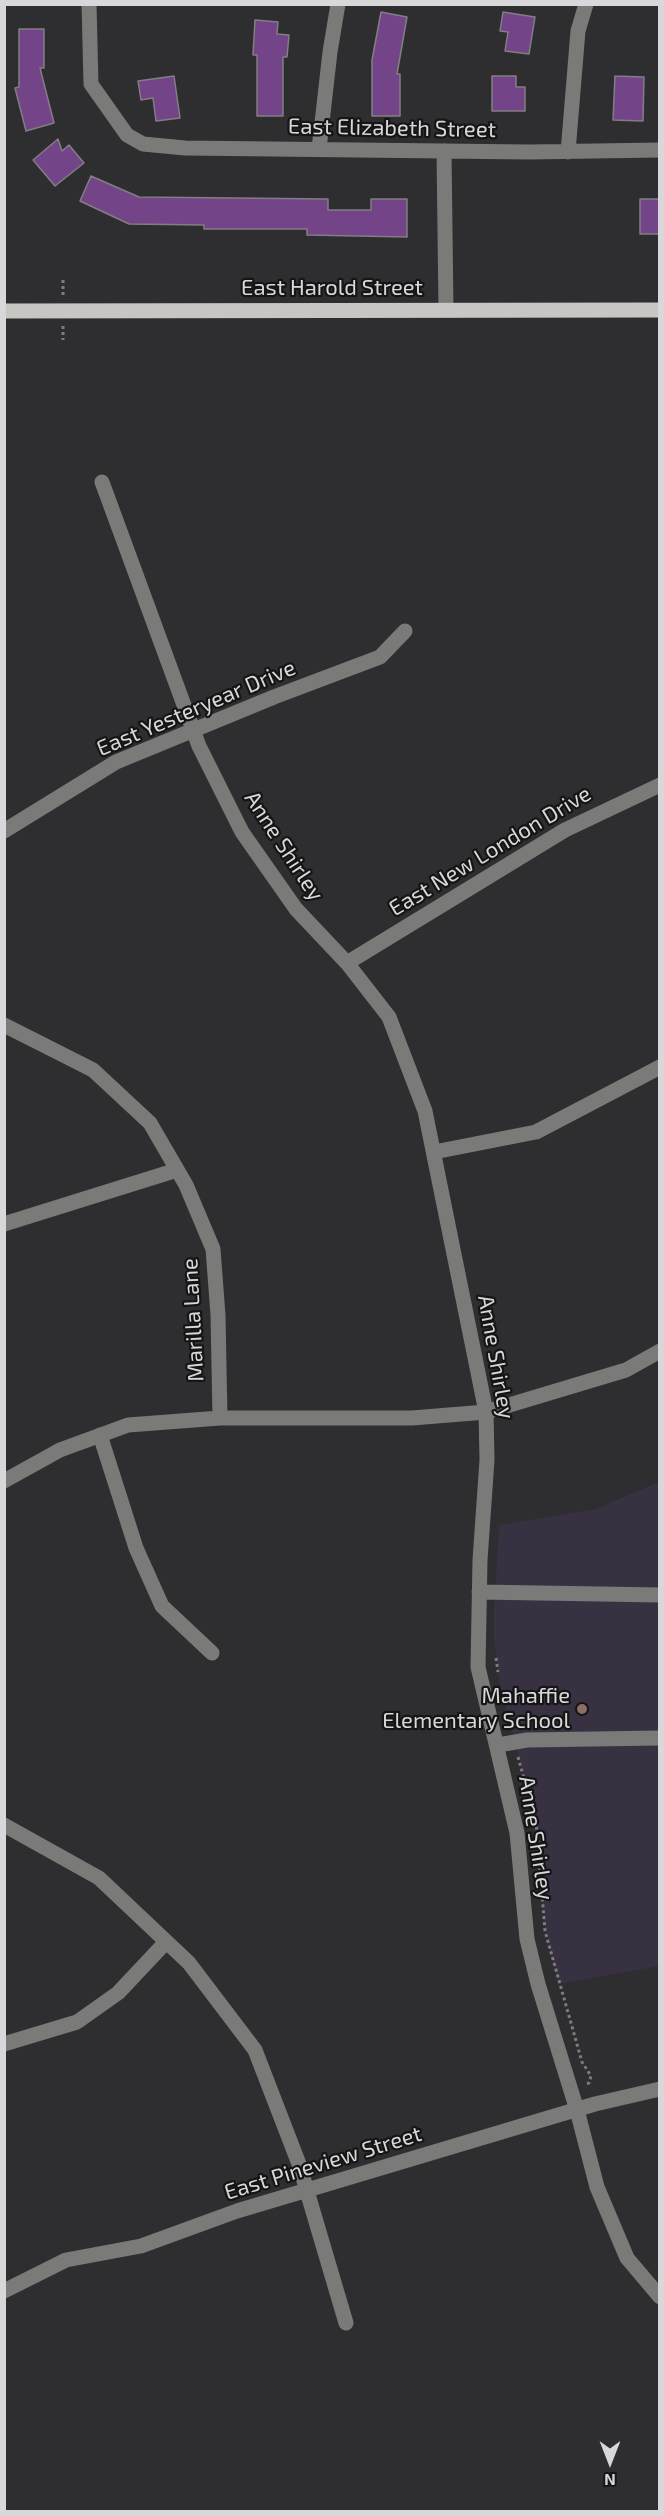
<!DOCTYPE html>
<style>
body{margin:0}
#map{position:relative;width:664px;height:2516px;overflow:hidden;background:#2e2d2f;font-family:"Exo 2",sans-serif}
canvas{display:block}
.frame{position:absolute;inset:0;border:6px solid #d8d7d9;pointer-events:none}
.north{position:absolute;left:580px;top:2432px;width:60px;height:60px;-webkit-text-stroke:4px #161516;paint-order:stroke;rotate:180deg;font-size:16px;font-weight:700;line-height:24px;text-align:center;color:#d8d7d9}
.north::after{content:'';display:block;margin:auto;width:21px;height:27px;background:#d8d7d9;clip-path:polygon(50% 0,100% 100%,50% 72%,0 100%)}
</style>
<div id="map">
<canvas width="664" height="2516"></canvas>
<div class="frame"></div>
<div class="north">N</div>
</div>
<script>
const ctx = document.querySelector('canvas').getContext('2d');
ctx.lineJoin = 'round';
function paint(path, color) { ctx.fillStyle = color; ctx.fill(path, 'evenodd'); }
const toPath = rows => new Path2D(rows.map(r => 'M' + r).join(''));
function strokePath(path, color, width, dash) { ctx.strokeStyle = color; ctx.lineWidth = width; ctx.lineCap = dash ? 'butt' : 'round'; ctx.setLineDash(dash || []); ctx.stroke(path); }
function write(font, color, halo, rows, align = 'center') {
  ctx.font = font + ' "Exo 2",sans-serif'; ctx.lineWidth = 4.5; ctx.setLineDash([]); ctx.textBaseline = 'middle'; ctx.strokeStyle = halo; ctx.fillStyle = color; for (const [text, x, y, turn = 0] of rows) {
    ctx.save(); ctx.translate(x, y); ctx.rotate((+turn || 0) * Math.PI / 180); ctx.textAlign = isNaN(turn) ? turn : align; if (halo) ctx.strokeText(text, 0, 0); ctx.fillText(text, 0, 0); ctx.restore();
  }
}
const education = toPath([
 [659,1482,659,1966,559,1984,545,1931,536,1822,499,1681,494,1639,494,1610,499,1525,596,1509]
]);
const building = toPath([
 [381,12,407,17,397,74,400,74,400,116,372,116,372,60,381,12],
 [503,12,535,17,529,54,505,51,508,32,500,31,503,12],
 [255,20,278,22,277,34,289,35,287,57,283,57,283,116,257,116,257,55,253,55,255,20],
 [19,29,44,29,44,68,40,68,54,123,26,131,15,88,19,87,19,29],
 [174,76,180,118,156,121,153,98,141,100,138,81,174,76],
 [492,76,516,76,516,87,525,87,525,111,492,111,492,76],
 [615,76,644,77,643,121,613,120,615,76],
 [58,139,62,151,69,145,84,163,55,186,33,160,58,139],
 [91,176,139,197,328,199,328,210,371,210,371,199,407,199,407,237,307,235,307,229,204,229,204,225,129,224,80,201,91,176],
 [640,199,660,199,660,234,640,234,640,199]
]);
const path = toPath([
 [63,280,63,296],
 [63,326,63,340],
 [496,1658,498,1672],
 [518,1757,536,1822,545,1931,582,2062,591,2076,589,2083,584,2084]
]);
const minor = toPath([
 [89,4,91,84,127,135,143,144,185,148,529,152,660,150],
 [319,149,330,52,338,4],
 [444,151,446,310],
 [568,152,578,31,586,4],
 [102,482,199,746,242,832,296,909,347,963,389,1017,425,1111,486,1412,487,1460,480,1560,478,1667,517,1833,527,1939,538,1984,577,2110,597,2187,627,2258,660,2297],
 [4,831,116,762,274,697,380,657,405,631],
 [347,963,565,830,660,785],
 [4,1025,93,1070,150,1123,186,1185,213,1249,218,1315,220,1418],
 [434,1152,536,1132,660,1067],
 [4,1224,177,1170],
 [100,1435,136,1548,162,1606,212,1653],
 [4,1481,60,1450,128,1425,220,1418,412,1418,486,1412,626,1370,660,1351],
 [479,1592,660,1595],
 [498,1745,527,1740,660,1738],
 [4,1825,99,1878,189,1963,255,2050,299,2164,346,2323],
 [4,2044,77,2022,118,1993,166,1942],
 [4,2291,66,2260,141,2246,237,2211,595,2104,660,2089]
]);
const major = toPath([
 [4,311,660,310]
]);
const markers = [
 [582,1709,6,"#8d6e63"]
];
const streetNames = [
 ["East Elizabeth Street",392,128,1],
 ["East Harold Street",332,288],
 ["East Yesteryear Drive",196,708,-23],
 ["Anne Shirley",284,846,57],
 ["East New London Drive",490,851,-31],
 ["Marilla Lane",193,1320,-93],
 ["Anne Shirley",496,1357,80],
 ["Anne Shirley",536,1838,81],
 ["East Pineview Street",323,2163,-17]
];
const poiNames = [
 ["Mahaffie",570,1696],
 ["Elementary School",570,1721]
];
paint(education, '#383142');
paint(building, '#744489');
strokePath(building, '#817f82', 1.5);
strokePath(path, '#7d7c7e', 3, [3, 3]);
strokePath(minor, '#7a7a78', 15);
strokePath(major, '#c7c6c3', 15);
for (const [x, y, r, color] of markers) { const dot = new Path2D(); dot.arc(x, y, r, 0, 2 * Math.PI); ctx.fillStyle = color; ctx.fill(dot); strokePath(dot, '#161516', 2); }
write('22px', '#d8d7d9', '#161516', streetNames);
write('22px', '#d8d7d9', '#161516', poiNames, 'right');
</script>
